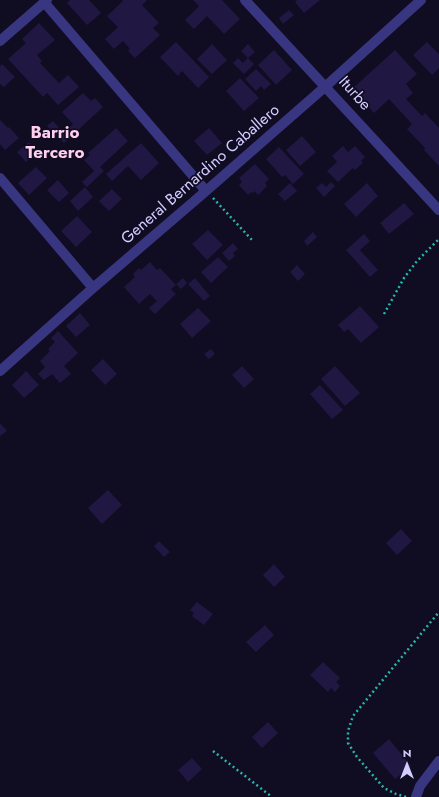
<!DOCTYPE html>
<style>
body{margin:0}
#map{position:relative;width:439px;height:797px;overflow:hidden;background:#100c21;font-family:Jost,sans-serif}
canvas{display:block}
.north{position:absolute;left:387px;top:745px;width:40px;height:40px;-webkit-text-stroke:3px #100c21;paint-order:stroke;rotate:0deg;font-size:11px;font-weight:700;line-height:16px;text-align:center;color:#d2cdff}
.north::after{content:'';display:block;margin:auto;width:14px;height:18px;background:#d2cdff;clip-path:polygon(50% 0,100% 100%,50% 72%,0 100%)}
</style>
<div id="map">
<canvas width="439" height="797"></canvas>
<div class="north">N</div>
</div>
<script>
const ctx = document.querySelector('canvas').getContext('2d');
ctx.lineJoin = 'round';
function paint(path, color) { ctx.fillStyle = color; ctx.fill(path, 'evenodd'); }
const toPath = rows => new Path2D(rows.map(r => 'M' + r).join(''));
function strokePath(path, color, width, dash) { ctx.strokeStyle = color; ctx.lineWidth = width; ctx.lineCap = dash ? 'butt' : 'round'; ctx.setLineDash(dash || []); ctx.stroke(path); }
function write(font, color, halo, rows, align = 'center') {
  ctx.font = font + ' Jost,sans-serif'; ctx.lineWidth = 3.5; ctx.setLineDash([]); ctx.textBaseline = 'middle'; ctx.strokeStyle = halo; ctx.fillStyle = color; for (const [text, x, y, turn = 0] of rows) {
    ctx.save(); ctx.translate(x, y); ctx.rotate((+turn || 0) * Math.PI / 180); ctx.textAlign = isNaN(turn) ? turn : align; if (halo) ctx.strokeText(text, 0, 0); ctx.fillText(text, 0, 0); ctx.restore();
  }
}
const building = toPath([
 [70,0,89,0,101,13,87,25,67,3],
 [122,0,147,0,142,5,159,23,153,28,160,35,135,58,128,51,130,49,123,41,114,49,105,39,118,27,107,16,123,1],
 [193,0,222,0,240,19,224,34,207,16,194,29,185,20,199,6],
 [297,0,320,0,304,13,295,2],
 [289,10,294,15,283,24,279,18],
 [39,23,55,40,37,55,42,61,40,63,59,83,68,75,79,87,58,105,47,93,43,97,8,59,26,43,22,39],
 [176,42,209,77,198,88,182,71,178,76,160,57],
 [427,42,439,54,439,68,432,75,413,55],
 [212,44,227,60,212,74,197,59],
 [248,44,255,52,248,58,241,51],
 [274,50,292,70,276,85,258,65],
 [395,50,417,74,406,84,413,93,406,99,422,116,425,113,439,128,439,166,424,150,425,148,407,129,412,124,389,99,374,113,352,89],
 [238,58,243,63,248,58,254,64,244,74,233,63],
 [2,64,15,77,4,87,0,84,0,66],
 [256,69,271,84,264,90,261,86,256,91,245,79],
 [240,78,259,98,244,111,226,91],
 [83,93,91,101,95,98,103,107,64,143,47,126,53,121,64,133,73,124,62,112],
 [0,120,8,128,9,127,19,138,5,150,0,144],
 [116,128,128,141,100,167,104,171,87,187,82,182,94,171,84,160,90,155,88,153],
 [209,128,222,143,207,155,194,141],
 [302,136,316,152,300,166,286,150],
 [29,142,37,151,26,162,17,152],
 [141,143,159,163,141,180,128,166,112,181,106,174],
 [343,146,348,152,355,146,365,157,361,161,363,163,355,170,353,168,338,182,327,171,337,162,332,156],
 [279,147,304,174,293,184,285,175,282,177,266,159],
 [255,164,269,179,265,183,267,186,258,195,255,191,253,193,251,192,248,195,239,185,242,182,239,178],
 [36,167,47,178,29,195,18,183],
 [58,180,69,193,59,202,47,190],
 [331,182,335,186,324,197,316,188,322,183,326,187],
 [290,183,297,191,285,201,278,194],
 [367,183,378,196,356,217,344,204],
 [85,187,93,197,78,211,70,201],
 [112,189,122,199,109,211,99,201],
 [404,203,414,214,389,234,380,223],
 [77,216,92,232,76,247,61,231],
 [208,230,223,245,207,260,192,244],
 [313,232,317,237,307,246,304,241],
 [364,234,370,241,360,250,378,270,370,277,346,250],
 [233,243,238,249,233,253,235,256,229,261,222,253],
 [218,257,228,267,211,283,201,272],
 [150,262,157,270,160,268,176,285,171,289,176,294,155,314,149,308,157,301,150,294,139,304,124,287,135,277,133,274,139,268,141,270],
 [297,265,305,274,298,281,290,272],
 [183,278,187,283,181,289,176,284],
 [195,278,210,296,204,301,188,284],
 [360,306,379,327,361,343,348,329,344,332,338,325],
 [198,308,211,321,192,338,180,324],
 [80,313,90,325,76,337,66,326],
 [58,331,78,353,64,366,71,374,60,383,52,374,44,380,38,374,45,367,40,361,50,351,48,349,55,342,51,338],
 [211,349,215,354,209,359,204,354],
 [103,359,117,374,105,385,91,370],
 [242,366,254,379,244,388,232,375],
 [335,366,360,393,345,406,321,379],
 [26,371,39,385,24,398,12,385],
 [320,385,343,410,332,419,310,394],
 [0,423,7,431,0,436],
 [108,490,122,505,102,524,88,508],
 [401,529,412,541,397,555,386,543],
 [159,541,170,552,164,557,154,546],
 [274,564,285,577,274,587,263,575],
 [197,602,213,614,204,625,192,616,194,613,190,610],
 [265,625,274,635,256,652,246,642],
 [323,662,340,678,336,682,340,686,335,692,331,688,328,692,310,675],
 [268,722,278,733,262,748,252,737],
 [389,739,411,766,395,779,373,753],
 [192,758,202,769,188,782,178,770]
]);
const path = toPath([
 [213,198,252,240],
 [384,314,404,278,417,261,439,239],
 [213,751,272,797],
 [406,797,396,794,384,788,357,757,348,743,348,731,353,716,439,612]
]);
const minor = toPath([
 [245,0,439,210],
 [44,2,206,191],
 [0,41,47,0],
 [0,178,93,288],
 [0,371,93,288,206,191,326,86,421,0],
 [416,797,420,786,439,761]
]);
const streetNames = [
 ["Iturbe",354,94,48],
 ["General Bernardino Caballero",201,175,-41]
];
const neighbourhoodNames = [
 ["Barrio",55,134],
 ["Tercero",55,154]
];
paint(building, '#201842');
strokePath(path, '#2bb5ac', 2.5, [2, 3]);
strokePath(minor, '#393681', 10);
write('16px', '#d2cdff', '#100c21', streetNames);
write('bold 17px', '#ffcfee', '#100c21', neighbourhoodNames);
</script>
